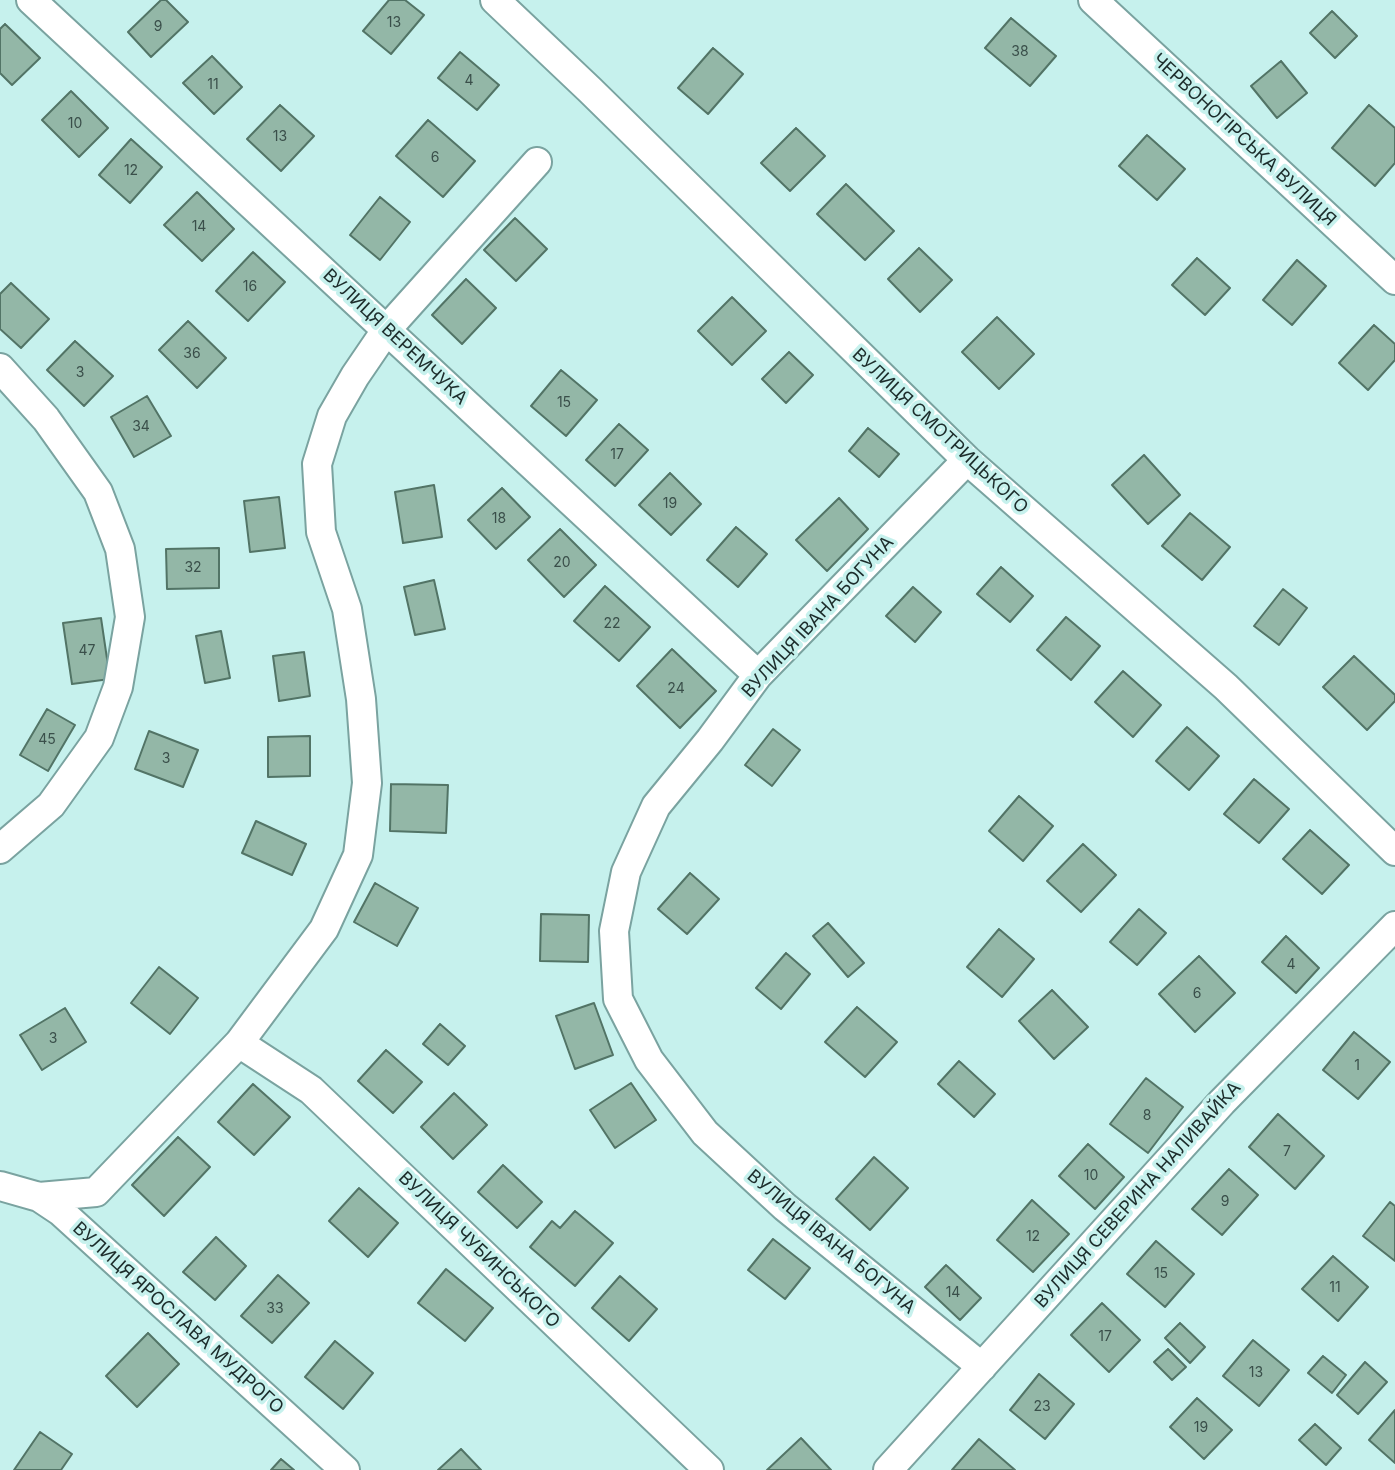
<!DOCTYPE html>
<meta charset="utf-8">
<style>
body{margin:0}
canvas{display:block;background:#c6f1ed}
</style>
<canvas width="1395" height="1470"></canvas>
<script>
const ctx = document.querySelector('canvas').getContext('2d');
ctx.lineJoin = 'round';
function paint(path, color) { ctx.fillStyle = color; ctx.fill(path, 'evenodd'); }
const toPath = rows => new Path2D(rows.map(r => 'M' + r).join(''));
function strokePath(path, color, width, dash) { ctx.strokeStyle = color; ctx.lineWidth = width; ctx.lineCap = dash ? 'butt' : 'round'; ctx.setLineDash(dash || []); ctx.stroke(path); }
function write(font, color, halo, rows, align = 'center') {
  ctx.font = font + ' Inter,sans-serif'; ctx.lineWidth = 7; ctx.setLineDash([]); ctx.textBaseline = 'middle'; ctx.strokeStyle = halo; ctx.fillStyle = color; for (const [text, x, y, turn = 0] of rows) {
    ctx.save(); ctx.translate(x, y); ctx.rotate((+turn || 0) * Math.PI / 180); ctx.textAlign = isNaN(turn) ? turn : align; if (halo) ctx.strokeText(text, 0, 0); ctx.fillText(text, 0, 0); ctx.restore();
  }
}
const building = toPath([
 [161,0,166,0,188,22,151,57,128,32,161,0],
 [389,0,405,0,424,15,391,54,363,31,389,0],
 [1332,11,1357,36,1335,58,1310,33,1332,11],
 [1011,18,1056,56,1030,86,985,48,1011,18],
 [5,24,40,58,12,85,0,73,0,29,5,24],
 [713,48,743,74,708,114,678,88,713,48],
 [460,52,499,85,477,110,438,78,460,52],
 [212,56,242,87,214,114,183,83,212,56],
 [1281,61,1307,93,1277,118,1251,86,1281,61],
 [71,91,108,128,79,157,42,120,71,91],
 [280,105,314,136,281,171,247,139,280,105],
 [1369,105,1395,128,1395,163,1375,186,1332,148,1369,105],
 [428,120,475,161,443,197,396,156,428,120],
 [796,128,825,156,790,191,761,163,796,128],
 [1147,135,1185,169,1157,200,1119,166,1147,135],
 [131,139,162,167,130,203,99,175,131,139],
 [846,184,894,231,865,260,817,214,846,184],
 [197,192,234,229,202,261,164,225,197,192],
 [380,197,410,222,380,260,350,235,380,197],
 [515,218,547,249,516,281,484,250,515,218],
 [919,248,952,280,920,312,888,279,919,248],
 [253,252,285,282,248,321,216,291,253,252],
 [1197,258,1230,288,1205,315,1172,285,1197,258],
 [1297,260,1326,286,1292,325,1263,300,1297,260],
 [466,279,496,308,462,344,432,315,466,279],
 [11,283,49,319,21,348,0,329,0,294,11,283],
 [732,297,766,331,732,365,698,331,732,297],
 [997,317,1034,354,999,389,962,352,997,317],
 [188,321,226,358,197,388,159,350,188,321],
 [1374,325,1395,344,1395,360,1368,390,1339,363,1374,325],
 [75,341,113,376,84,406,47,370,75,341],
 [789,352,813,375,786,403,762,379,789,352],
 [561,370,597,400,566,436,531,406,561,370],
 [147,396,171,436,134,457,111,417,147,396],
 [619,424,648,450,615,486,586,460,619,424],
 [868,428,899,454,879,477,849,451,868,428],
 [1144,455,1180,495,1148,524,1112,485,1144,455],
 [670,473,701,504,671,535,639,505,670,473],
 [434,485,442,537,403,543,395,492,434,485],
 [502,488,530,517,496,549,468,520,502,488],
 [279,497,285,548,250,552,244,501,279,497],
 [839,498,868,529,827,571,796,540,839,498],
 [1190,513,1230,547,1202,580,1162,546,1190,513],
 [736,527,767,554,738,587,707,560,736,527],
 [560,529,596,565,564,597,528,560,560,529],
 [219,548,219,588,167,589,166,549,219,548],
 [1001,567,1033,596,1010,622,977,594,1001,567],
 [434,580,445,629,415,635,404,587,434,580],
 [605,586,650,627,619,661,574,621,605,586],
 [913,587,941,612,915,642,886,616,913,587],
 [1283,589,1307,608,1279,645,1254,626,1283,589],
 [1066,617,1100,646,1071,680,1037,650,1066,617],
 [101,618,110,679,72,684,63,623,101,618],
 [221,631,230,678,205,683,196,636,221,631],
 [672,649,716,691,680,728,637,686,672,649],
 [304,652,310,696,279,701,273,656,304,652],
 [1354,656,1395,695,1395,701,1367,730,1323,687,1354,656],
 [1123,671,1161,705,1133,737,1095,702,1123,671],
 [47,709,75,725,48,771,20,755,47,709],
 [1187,727,1219,756,1189,790,1156,761,1187,727],
 [773,729,800,750,772,786,745,765,773,729],
 [149,731,198,750,183,787,135,769,149,731],
 [310,736,310,776,268,777,268,737,310,736],
 [1254,779,1289,809,1259,843,1224,814,1254,779],
 [391,784,448,785,446,833,390,831,391,784],
 [1019,796,1053,826,1023,861,989,831,1019,796],
 [256,821,306,844,292,875,242,853,256,821],
 [1310,830,1349,865,1322,894,1283,859,1310,830],
 [1083,844,1116,875,1081,912,1047,881,1083,844],
 [690,873,719,899,687,934,658,909,690,873],
 [375,883,418,908,397,946,354,922,375,883],
 [1139,909,1166,933,1137,965,1110,942,1139,909],
 [541,914,589,915,588,962,540,961,541,914],
 [828,923,864,963,848,977,813,936,828,923],
 [999,929,1034,959,1002,997,967,967,999,929],
 [1286,936,1319,968,1296,993,1262,962,1286,936],
 [786,953,810,974,781,1009,756,988,786,953],
 [1199,956,1235,993,1195,1032,1159,994,1199,956],
 [159,967,198,998,170,1034,131,1003,159,967],
 [1052,990,1088,1027,1054,1059,1019,1021,1052,990],
 [594,1003,613,1055,575,1069,556,1016,594,1003],
 [857,1007,897,1042,865,1077,825,1042,857,1007],
 [65,1008,86,1042,42,1070,20,1035,65,1008],
 [440,1024,465,1046,448,1065,423,1044,440,1024],
 [1354,1032,1390,1062,1358,1099,1323,1070,1354,1032],
 [386,1050,422,1082,393,1113,358,1081,386,1050],
 [959,1061,995,1094,974,1117,938,1084,959,1061],
 [1146,1078,1183,1107,1148,1153,1110,1124,1146,1078],
 [631,1083,656,1120,615,1148,590,1110,631,1083],
 [253,1084,290,1117,254,1155,218,1122,253,1084],
 [454,1093,487,1125,453,1159,421,1127,454,1093],
 [1278,1114,1324,1156,1295,1189,1249,1147,1278,1114],
 [178,1137,210,1167,164,1216,132,1185,178,1137],
 [1088,1144,1124,1177,1095,1209,1059,1176,1088,1144],
 [874,1157,908,1188,870,1230,836,1199,874,1157],
 [503,1165,542,1202,517,1228,478,1192,503,1165],
 [1229,1169,1258,1195,1222,1235,1192,1209,1229,1169],
 [359,1188,398,1223,368,1257,329,1221,359,1188],
 [1032,1200,1069,1234,1033,1272,997,1240,1032,1200],
 [1390,1202,1395,1206,1395,1261,1363,1236,1390,1202],
 [575,1211,613,1243,575,1286,530,1247,552,1221,560,1228,575,1211],
 [216,1237,246,1266,215,1300,183,1272,216,1237],
 [773,1239,810,1268,785,1299,748,1270,773,1239],
 [1156,1241,1194,1274,1165,1307,1127,1274,1156,1241],
 [1333,1256,1368,1287,1338,1321,1302,1289,1333,1256],
 [946,1265,981,1298,960,1320,925,1287,946,1265],
 [446,1269,493,1308,465,1341,418,1303,446,1269],
 [278,1275,309,1303,272,1343,241,1316,278,1275],
 [620,1276,657,1309,629,1341,592,1308,620,1276],
 [1102,1303,1140,1340,1109,1372,1071,1335,1102,1303],
 [1180,1323,1205,1347,1190,1363,1165,1338,1180,1323],
 [148,1333,179,1364,137,1407,106,1376,148,1333],
 [1253,1340,1289,1370,1259,1406,1223,1376,1253,1340],
 [335,1341,373,1373,343,1409,305,1377,335,1341],
 [1168,1349,1186,1367,1172,1380,1154,1362,1168,1349],
 [1323,1356,1346,1375,1332,1393,1308,1373,1323,1356],
 [1365,1362,1387,1382,1358,1414,1337,1395,1365,1362],
 [1039,1374,1074,1404,1045,1439,1010,1410,1039,1374],
 [1197,1398,1232,1430,1204,1459,1170,1427,1197,1398],
 [1395,1410,1395,1463,1369,1440,1395,1410],
 [1315,1424,1341,1448,1326,1465,1299,1440,1315,1424],
 [40,1432,72,1454,61,1470,14,1470,40,1432],
 [801,1438,831,1470,767,1470,801,1438],
 [979,1439,1015,1470,952,1470,979,1439],
 [461,1449,481,1470,438,1470,461,1449],
 [281,1459,294,1470,271,1470,281,1459]
]);
const minor = toPath([
 [31,0,758,675],
 [495,0,590,90,967,460,1226,687,1395,851],
 [1093,0,1395,280],
 [0,368,46,419,98,492,120,549,130,617,118,687,99,738,51,805,0,849],
 [967,460,758,675,710,740,656,806,626,872,614,931,618,999,649,1060,705,1133,785,1207,982,1367],
 [239,1043,311,1090,709,1470],
 [0,1186,39,1197,60,1211,345,1470],
 [39,1197,96,1192,239,1043,324,929,358,855,367,783,361,699,347,609,321,532,317,464,332,416,355,376,387,329,537,162],
 [888,1470,1222,1102,1395,926]
]);
const numberNames = [
 ["13",394,23],
 ["9",158,27],
 ["38",1020,52],
 ["4",469,81],
 ["11",213,85],
 ["10",75,124],
 ["13",280,137],
 ["6",435,158],
 ["12",131,171],
 ["14",199,227],
 ["16",250,287],
 ["36",192,354],
 ["3",80,373],
 ["15",564,403],
 ["34",141,427],
 ["17",617,455],
 ["19",670,504],
 ["18",499,519],
 ["20",562,563],
 ["32",193,568],
 ["22",612,624],
 ["47",87,651],
 ["24",676,689],
 ["45",47,740],
 ["3",166,759],
 ["4",1291,965],
 ["6",1197,994],
 ["3",53,1039],
 ["1",1357,1066],
 ["8",1147,1116],
 ["7",1287,1152],
 ["10",1091,1176],
 ["9",1225,1202],
 ["12",1033,1237],
 ["15",1161,1274],
 ["11",1335,1288],
 ["14",953,1293],
 ["33",275,1309],
 ["17",1105,1337],
 ["13",1256,1373],
 ["23",1042,1407],
 ["19",1201,1428]
];
const streetNames = [
 ["ЧЕРВОНОГІРСЬКА ВУЛИЦЯ",1244,140,43],
 ["ВУЛИЦЯ ВЕРЕМЧУКА",395,337,43],
 ["ВУЛИЦЯ СМОТРИЦЬКОГО",940,431,43],
 ["ВУЛИЦЯ ІВАНА БОГУНА",818,617,-47],
 ["ВУЛИЦЯ СЕВЕРИНА НАЛИВАЙКА",1138,1195,-48],
 ["ВУЛИЦЯ ІВАНА БОГУНА",831,1242,40],
 ["ВУЛИЦЯ ЧУБИНСЬКОГО",479,1250,44],
 ["ВУЛИЦЯ ЯРОСЛАВА МУДРОГО",178,1318,42]
];
paint(building, '#93b7a7');
strokePath(building, '#527466', 2);
strokePath(minor, '#7aa3a0', 32);
strokePath(minor, '#fff', 28);
write('14px', '#3a4f4a', null, numberNames);
write('18px', '#1c2c2b', '#c6f1ed', streetNames);
</script>
